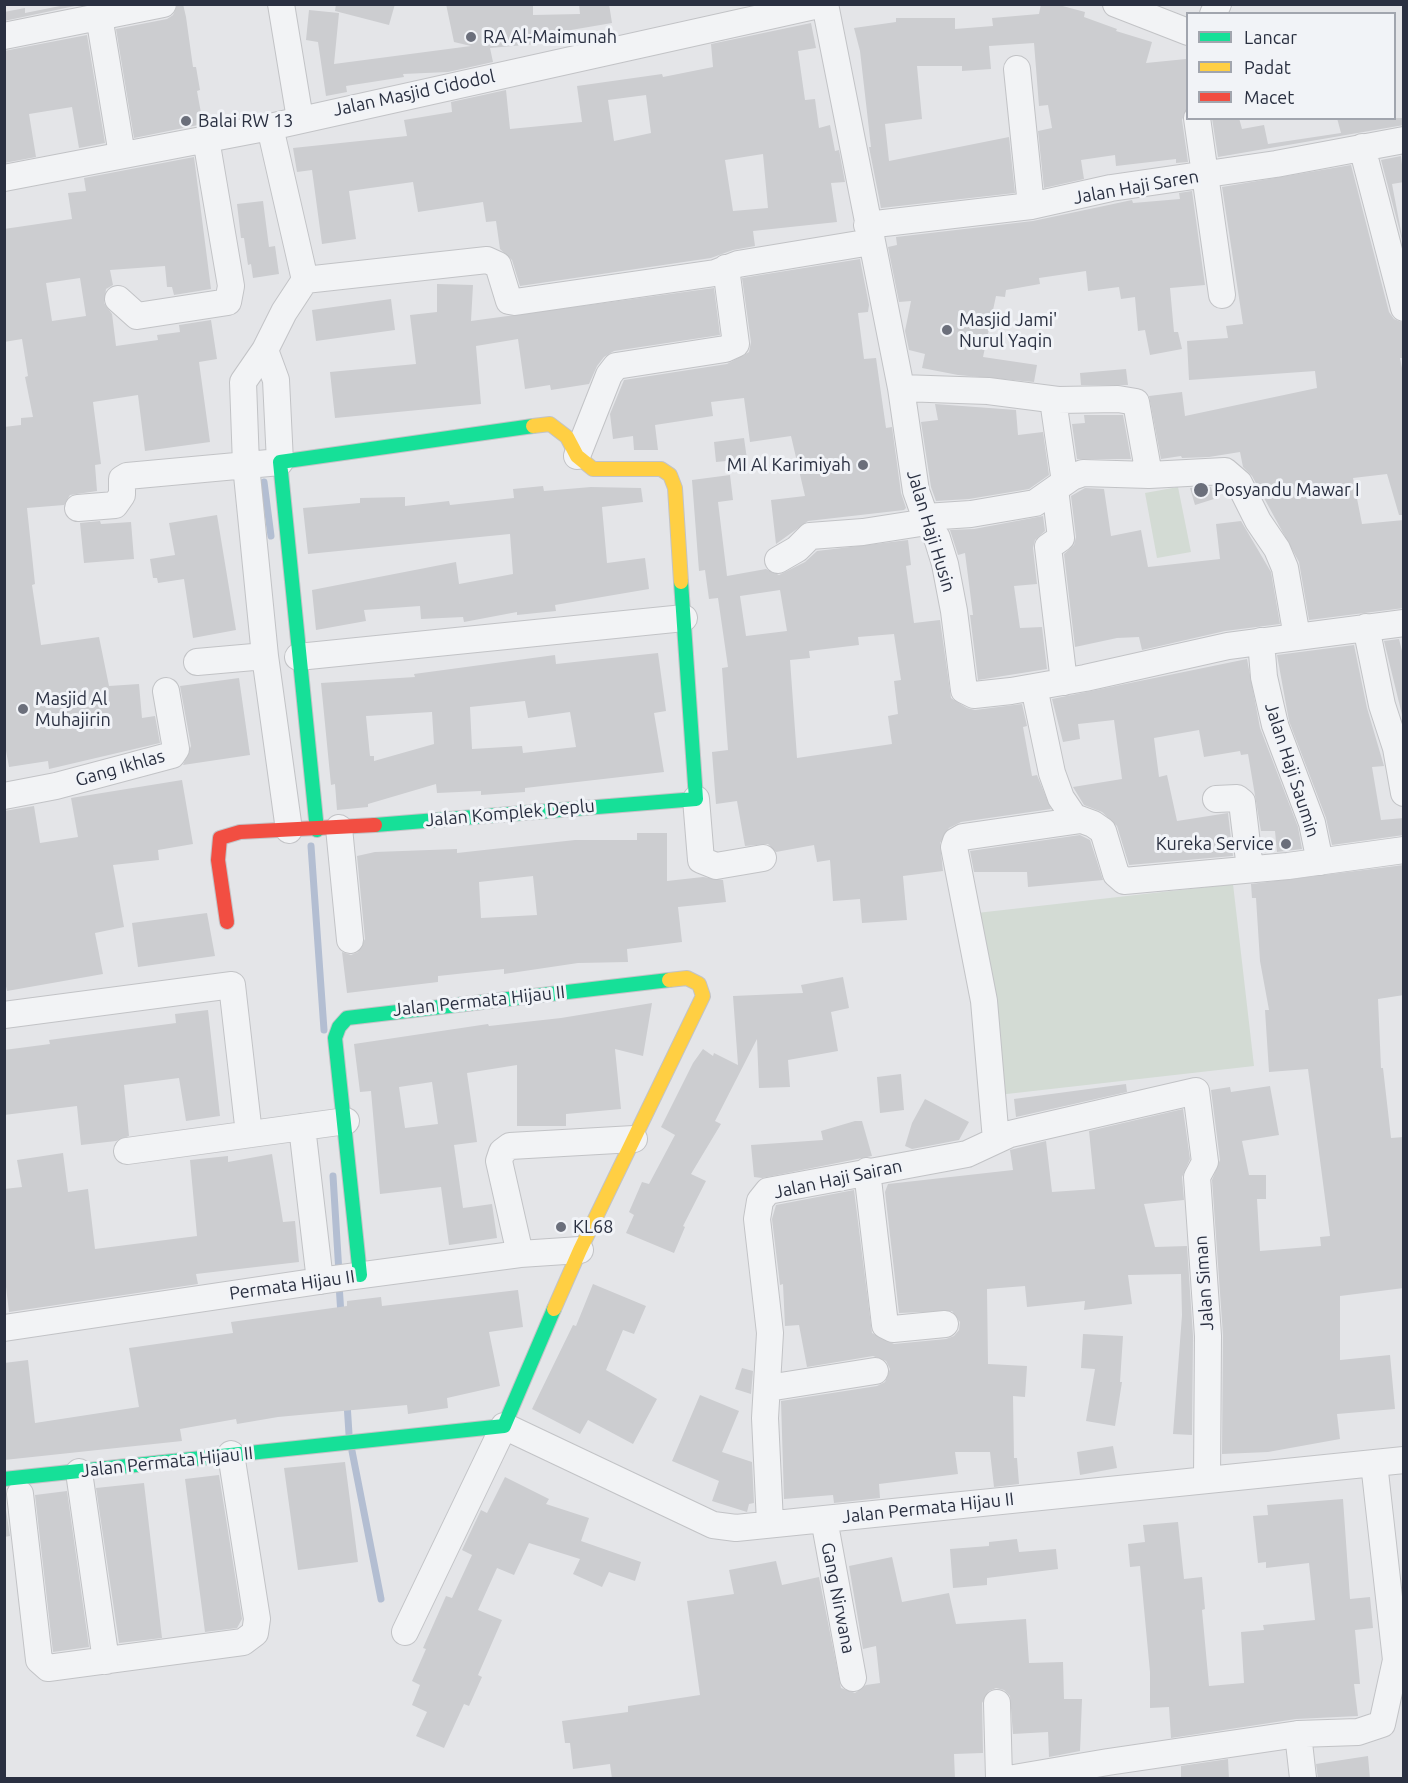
<!DOCTYPE html>
<style>
body{margin:0}
#map{position:relative;width:1408px;height:1783px;overflow:hidden;background:#e4e5e8;font-family:Ubuntu,sans-serif}
canvas{display:block}
.frame{position:absolute;inset:0;border:6px solid #2a3041;pointer-events:none}
.legend{position:absolute;left:1186px;top:12px;width:210px;height:108px;box-sizing:border-box;background:#f1f3f7;border:2px solid #a1a5ae;margin:0;padding:8px 10px;list-style:none;font-size:18px;color:#2a3041}
.legend li{display:flex;align-items:center;gap:12px;height:30px}
.legend b{width:30px;border:2px solid #a1a5ae}
</style>
<div id="map">
<canvas width="1408" height="1783"></canvas>
<div class="frame"></div>
<ul class="legend">
<li><b style="height:8px;background:#16e098"></b>Lancar</li>
<li><b style="height:8px;background:#ffcf43"></b>Padat</li>
<li><b style="height:8px;background:#f24e42"></b>Macet</li>
</ul>
</div>
<script>
const ctx = document.querySelector('canvas').getContext('2d');
ctx.lineJoin = 'round';
function paint(path, color) { ctx.fillStyle = color; ctx.fill(path, 'evenodd'); }
const toPath = rows => new Path2D(rows.map(r => 'M' + r).join(''));
function strokePath(path, color, width, dash) { ctx.strokeStyle = color; ctx.lineWidth = width; ctx.lineCap = dash ? 'butt' : 'round'; ctx.setLineDash(dash || []); ctx.stroke(path); }
function write(font, color, halo, rows, align = 'center') {
  ctx.font = font + ' Ubuntu,sans-serif'; ctx.lineWidth = 6; ctx.setLineDash([]); ctx.textBaseline = 'middle'; ctx.strokeStyle = halo; ctx.fillStyle = color; for (const [text, x, y, turn = 0] of rows) {
    ctx.save(); ctx.translate(x, y); ctx.rotate((+turn || 0) * Math.PI / 180); ctx.textAlign = isNaN(turn) ? turn : align; if (halo) ctx.strokeText(text, 0, 0); ctx.fillText(text, 0, 0); ctx.restore();
  }
}
const green = toPath([
 [1178,487,1191,552,1157,558,1145,493],
 [1233,884,1254,1066,989,1096,968,914]
]);
const stream = toPath([
 [264,482,271,536],
 [311,846,324,1030],
 [333,1176,339,1273],
 [339,1284,341,1315],
 [347,1403,349,1434],
 [352,1451,381,1599]
]);
const building = toPath([
 [70,4,84,4,4,21,4,12,25,8,25,13],
 [178,4,183,4,186,17,193,67,196,67,200,90,197,91,203,124,134,138,116,29,167,19,173,15],
 [336,4,395,4,389,25,335,11],
 [446,4,533,4,533,15,580,14,579,4,609,4,612,23,571,30,571,38,535,39,536,44,490,48,493,62,448,72,403,74,404,77,346,86,347,92,326,96,318,42,306,40,309,10,339,13,334,64,471,46,454,42],
 [1041,4,1055,4,1085,12,1084,17,1117,29,1116,31,1152,42,1146,63,1186,59,1188,106,1182,120,1188,162,1176,163,1176,159,1116,166,1115,155,1081,160,1084,179,1044,188,1038,131,1052,128,1048,105,1039,106,1034,43,989,46,991,69,962,71,962,66,917,66,922,119,885,124,889,161,1009,137,1015,193,881,208,869,147,871,147,860,51,854,28,896,22,896,18,955,18,955,29,993,26,992,18,1039,14],
 [811,23,816,48,798,51,805,100,815,99,819,128,830,125,835,151,839,150,845,182,831,183,837,222,753,231,755,246,733,250,711,258,520,286,512,260,500,249,496,221,486,222,483,202,418,212,413,182,349,191,356,239,322,244,312,170,297,172,293,148,407,136,404,120,452,112,451,102,506,90,510,129,582,122,577,86,662,74,663,77,713,67,711,44],
 [646,95,651,133,614,141,608,100],
 [763,154,768,208,733,211,725,160],
 [87,35,105,143,79,148,72,107,29,114,36,157,4,163,4,51],
 [1212,118,1239,118,1242,129,1264,125,1268,144,1341,133,1337,118,1404,118,1404,125,1218,157],
 [1401,156,1404,182,1392,184,1404,247,1381,160],
 [194,157,211,289,174,295,172,287,167,287,165,266,110,270,113,285,106,289,104,303,112,314,116,346,158,340,157,335,180,332,179,325,211,320,217,359,199,362,210,442,145,451,138,395,93,402,101,464,95,465,97,491,70,495,64,505,27,508,35,584,32,585,41,645,99,637,109,686,139,684,142,718,155,716,160,743,49,769,48,761,9,767,4,740,4,427,21,425,21,418,33,417,25,377,28,376,22,339,4,342,4,229,72,219,68,193,86,191,84,178],
 [80,278,86,316,52,321,46,283],
 [1351,165,1389,312,1394,319,1404,323,1404,358,1400,358,1404,378,1404,515,1399,515,1387,474,1353,478,1362,524,1404,520,1404,608,1309,620,1299,562,1252,476,1243,467,1240,452,1209,457,1182,458,1181,456,1161,459,1149,396,1182,392,1185,416,1317,388,1315,371,1189,380,1187,341,1228,338,1226,326,1243,324,1222,187],
 [1192,191,1205,285,1170,288,1174,332,1178,332,1182,349,1150,355,1145,330,1138,331,1135,297,1121,299,1119,287,1088,291,1086,271,1039,278,1040,284,1006,290,1005,297,996,296,983,357,1037,365,1034,382,958,375,922,368,925,354,909,350,905,331,911,301,899,302,888,247,897,245,896,237,1033,221,1132,200,1133,203,1180,199,1179,193],
 [263,201,269,247,275,246,279,274,253,278,251,264,248,265,244,238,241,238,237,204],
 [860,259,869,305,868,312,858,313,864,359,876,358,886,428,892,427,901,493,906,508,904,510,808,521,776,544,771,500,805,496,791,436,750,442,744,398,711,402,713,416,655,425,658,450,634,450,633,436,613,439,610,414,624,380,727,364,749,352,751,342,742,278],
 [437,284,473,285,471,321,714,288,720,335,614,351,604,357,597,366,589,384,551,390,550,385,525,389,518,339,476,346,481,404,335,418,330,372,416,364,410,315,437,312],
 [391,299,395,330,316,341,312,310],
 [1126,369,1128,385,1081,385,1080,373],
 [935,404,1016,410,1018,435,1043,432,1049,475,1029,489,969,499,936,501,931,487,921,422,938,420],
 [1084,415,1123,415,1131,459,1077,459,1072,424,1085,423],
 [744,438,747,459,716,462,714,442],
 [730,475,733,500,718,502,727,576,766,569,779,575,805,562,817,551,908,540,911,565,906,566,914,623,940,620,951,698,967,708,975,710,1022,704,1027,726,1023,727,1032,776,1037,775,1051,809,961,822,949,828,940,843,943,871,903,876,907,920,862,923,860,899,833,901,830,860,817,862,814,845,776,852,768,844,745,846,737,801,716,804,712,752,728,750,722,668,728,667,718,598,709,599,705,570,699,571,692,480],
 [780,590,787,631,746,636,740,596],
 [894,634,901,680,894,681,898,714,888,716,892,744,797,758,790,660,810,658,809,651,859,645,858,637],
 [543,486,544,491,591,487,641,488,643,502,602,507,607,563,645,558,649,589,555,605,556,611,517,615,517,612,464,622,463,617,421,619,420,606,364,610,366,621,316,630,312,590,456,562,459,584,513,574,510,534,308,554,303,508,360,503,360,498,405,497,405,506,449,501,450,505,514,498,513,489],
 [1211,487,1214,499,1195,505,1190,488],
 [1085,488,1104,489,1111,536,1141,530,1148,567,1220,559,1216,524,1241,521,1271,572,1280,624,1225,631,1142,650,1139,637,1117,638,1075,647,1064,554,1074,545,1076,537,1071,496],
 [217,515,236,630,193,638,184,579,158,583,157,578,153,578,150,559,175,555,169,523],
 [1043,516,1045,531,1035,540,1033,548,1037,584,1014,586,1020,628,1042,627,1047,669,978,680,970,615,973,615,965,553,958,555,950,530,974,529],
 [100,521,101,524,131,522,134,559,84,563,80,523],
 [1399,639,1404,659,1404,723,1384,641],
 [1354,645,1367,708,1384,766,1372,767,1381,820,1404,818,1404,835,1332,845,1326,818,1289,721,1277,655],
 [658,653,666,711,654,713,664,772,525,788,525,792,481,795,481,791,437,793,436,784,368,804,368,807,337,810,335,784,331,785,321,683,415,677,414,674,555,655,556,664],
 [525,701,528,718,570,712,576,747,523,753,522,746,472,749,470,707],
 [432,712,434,744,374,761,374,756,370,756,366,716],
 [1247,659,1260,728,1298,827,1302,849,1277,852,1275,831,1261,831,1248,754,1241,755,1240,751,1204,757,1199,730,1154,738,1159,777,1167,775,1177,821,1228,813,1233,856,1129,865,1117,826,1102,812,1084,805,1073,787,1122,779,1114,720,1078,724,1080,739,1063,742,1052,699],
 [239,678,250,755,183,765,191,746,180,686],
 [182,780,193,844,158,850,159,860,113,865,124,927,95,933,103,974,7,991,4,977,4,811,34,806,40,843,78,837,71,798],
 [637,833,667,833,667,881,703,877,723,880,726,902,678,907,682,942,627,949,628,962,578,963,504,974,504,969,438,976,438,982,347,993,342,952,351,955,358,952,365,939,357,856,375,852,457,849,457,853,575,840,637,840],
 [533,876,537,915,481,918,479,882],
 [1080,835,1090,840,1103,880,1028,887,1027,872,974,872,970,851],
 [1404,865,1404,995,1378,999,1381,1068,1383,1068,1391,1138,1404,1137,1404,1288,1340,1296,1340,1360,1390,1355,1395,1409,1337,1414,1340,1439,1268,1452,1222,1454,1223,1335,1212,1180,1220,1160,1211,1090,1230,1087,1231,1092,1270,1086,1279,1135,1242,1141,1249,1175,1266,1175,1266,1199,1257,1199,1260,1251,1321,1246,1320,1237,1330,1236,1308,1069,1269,1072,1265,1010,1269,1010,1260,961,1256,898,1252,898,1251,884],
 [207,913,215,956,138,967,132,923],
 [843,977,849,1008,831,1012,838,1051,788,1060,790,1087,759,1088,757,1039,715,1121,721,1124,691,1174,706,1181,683,1226,685,1227,674,1253,626,1233,634,1215,629,1212,642,1182,649,1184,675,1135,661,1127,693,1063,703,1049,713,1056,714,1053,738,1065,733,996,803,993,801,985],
 [652,1003,643,1056,615,1049,621,1109,566,1114,566,1126,517,1126,517,1065,467,1073,477,1142,454,1145,463,1208,492,1204,497,1238,449,1245,441,1187,380,1194,371,1091,360,1092,354,1044,488,1024,489,1026,561,1018],
 [432,1082,438,1124,405,1128,399,1087],
 [208,1010,220,1116,186,1121,179,1078,124,1085,129,1136,116,1141,81,1145,77,1106,4,1115,4,1050,50,1044,49,1040,176,1023,175,1014],
 [901,1074,904,1110,880,1113,877,1077],
 [1126,1084,1127,1092,1016,1117,1014,1099],
 [925,1099,969,1122,959,1140,912,1149,905,1146,912,1123],
 [1183,1109,1190,1159,1182,1177,1184,1200,1144,1204,1155,1247,1187,1246,1193,1336,1192,1435,1173,1434,1182,1315,1181,1274,1128,1275,1132,1304,1084,1310,1085,1301,1027,1307,1025,1286,987,1289,988,1364,1027,1366,1025,1397,1013,1396,1014,1458,1017,1458,1019,1484,994,1487,990,1452,955,1452,958,1474,879,1484,880,1498,834,1503,833,1495,784,1499,781,1401,877,1386,885,1382,890,1369,886,1361,873,1356,807,1367,799,1325,785,1326,783,1284,780,1285,772,1219,776,1205,854,1190,872,1333,894,1344,946,1339,954,1336,959,1330,960,1322,952,1311,899,1313,885,1192,888,1184,1013,1170,1010,1150,1046,1141,1052,1192,1095,1189,1089,1131],
 [855,1121,862,1121,872,1156,762,1178,754,1177,751,1145,823,1140,821,1131],
 [63,1153,68,1192,88,1189,95,1249,197,1236,190,1160,228,1156,228,1162,272,1154,283,1222,295,1221,299,1262,196,1274,198,1284,9,1312,4,1270,4,1189,22,1187,17,1160],
 [593,1284,646,1306,634,1334,623,1330,606,1370,657,1399,633,1444,588,1420,580,1434,532,1409,573,1325,576,1326],
 [518,1290,523,1327,489,1332,500,1386,447,1398,448,1408,408,1414,407,1405,278,1417,237,1424,236,1419,180,1429,182,1441,4,1460,4,1363,28,1360,35,1423,139,1407,129,1348,233,1333,231,1322,347,1306,347,1301,381,1297,382,1306],
 [1083,1334,1123,1336,1120,1382,1122,1382,1115,1426,1086,1421,1095,1369,1081,1368],
 [742,1368,753,1371,751,1394,735,1389],
 [700,1395,739,1411,722,1452,752,1462,754,1503,749,1504,747,1512,712,1501,719,1481,672,1461],
 [1113,1446,1117,1468,1080,1475,1077,1452],
 [345,1462,358,1562,298,1570,284,1468],
 [219,1475,242,1619,237,1628,205,1632,185,1479],
 [505,1477,549,1499,546,1504,589,1518,581,1541,641,1562,635,1581,609,1572,602,1587,573,1574,580,1559,529,1543,514,1575,497,1568,478,1610,502,1620,478,1675,482,1677,469,1706,464,1704,444,1748,416,1736,427,1712,412,1705,420,1685,412,1681,426,1649,423,1648,446,1596,452,1598,472,1555,462,1550,481,1510,487,1513],
 [144,1483,162,1638,119,1643,96,1488],
 [67,1491,89,1647,53,1652,35,1495],
 [4,1497,10,1536,4,1537],
 [1343,1499,1350,1599,1370,1597,1373,1628,1355,1630,1360,1684,1354,1684,1358,1716,1296,1719,1171,1738,1169,1707,1150,1708,1150,1672,1140,1566,1130,1567,1128,1544,1145,1542,1143,1525,1178,1522,1184,1579,1202,1577,1205,1609,1202,1610,1209,1686,1244,1683,1241,1632,1264,1630,1263,1625,1315,1620,1309,1563,1266,1568,1266,1562,1258,1563,1253,1516,1268,1515,1267,1505],
 [1017,1539,1019,1552,1056,1549,1058,1569,987,1578,987,1585,953,1588,950,1549,989,1546,989,1542],
 [892,1557,902,1602,949,1593,956,1624,1026,1619,1029,1663,1063,1662,1064,1699,1082,1699,1080,1751,1049,1757,1048,1732,1013,1734,1010,1696,1004,1690,996,1688,989,1691,982,1703,983,1753,954,1754,955,1779,612,1779,610,1764,573,1769,570,1743,565,1743,562,1721,628,1712,628,1706,700,1695,687,1601,734,1594,729,1570,776,1561,782,1585,819,1577,841,1688,855,1693,866,1685,880,1683,876,1646,863,1649,849,1566],
 [1368,1756,1370,1779,1318,1779,1316,1764],
 [1228,1759,1229,1779,1181,1779,1181,1766]
]);
const street = toPath([
 [281,4,300,119],
 [825,4,901,388,916,491,927,522,937,538,945,564,954,611,964,690,974,695,1011,691,1085,678,1228,646,1404,623],
 [1116,4,1188,32],
 [1213,14,1218,4],
 [99,16,122,155],
 [4,36,163,4],
 [1017,69,1031,206],
 [1197,118,1222,295],
 [1362,147,1404,308],
 [4,178,270,127,823,4],
 [867,225,1031,206,1111,188,1276,164,1404,140],
 [305,280,487,260,498,265,509,301,515,302,715,273,738,264,871,242],
 [118,299,137,316,228,302,231,286,206,139],
 [265,350,243,382,246,465,265,656,289,830],
 [901,388,988,391,1058,400,1118,399,1136,402,1149,475],
 [1053,400,1065,482],
 [577,456,609,375,616,366,725,349,736,344,726,268],
 [1055,489,1061,538,1048,547,1064,682],
 [78,508,115,505,122,495,122,479,127,476,280,462,276,380,265,350,284,312,305,280,270,127],
 [925,517,971,514,1035,503,1072,477,1083,473,1149,475,1225,471,1239,483,1258,521,1277,549,1285,568,1297,637],
 [778,560,797,549,810,536,863,532,927,522],
 [1366,627,1382,705,1396,748,1404,793],
 [1261,641,1264,677,1275,725,1312,823,1320,862],
 [298,657,684,618],
 [197,662,265,656],
 [1034,687,1052,773,1061,798,1074,817,1093,824,1103,831,1116,874,1124,881,1288,866,1404,850],
 [4,796,56,786,172,755,176,749,166,691],
 [696,799,701,860,716,866,763,858],
 [1216,799,1237,798,1242,802,1250,869],
 [339,828,350,940],
 [4,1015,232,985,249,1134],
 [302,1127,320,1281],
 [996,1140,984,1001,954,847,956,841,963,837,1081,820],
 [127,1151,346,1121],
 [867,1171,885,1325,893,1329,945,1324],
 [520,1254,499,1161,502,1152,510,1146,634,1139],
 [4,1328,333,1279,520,1254,580,1250],
 [768,1388,875,1371],
 [1374,1463,1396,1660,1404,1659],
 [79,1472,106,1661],
 [20,1494,39,1660,48,1668,243,1642,255,1633,257,1619,231,1454],
 [824,1519,853,1678],
 [770,1523,765,1418,770,1333,757,1219,760,1201,768,1191,967,1154,1010,1134,1196,1091,1205,1162,1197,1177,1208,1336,1207,1479],
 [405,1632,504,1426,713,1525,736,1528,1404,1460],
 [997,1703,999,1778],
 [1298,1734,1303,1778],
 [1014,1778,1108,1762,1298,1734,1358,1732,1382,1724,1396,1660]
]);
const fast = toPath([
 [375,825,696,799,681,582],
 [317,830,280,462,533,426],
 [360,1275,335,1038,339,1027,347,1018,669,980],
 [4,1479,504,1426,554,1309]
]);
const slow = toPath([
 [533,426,550,424,567,437,577,456,593,469,661,469,670,475,675,488,681,582],
 [554,1309,580,1250,703,996,699,984,687,978,669,980]
]);
const jam = toPath([
 [227,922,218,860,220,838,240,832,375,825]
]);
const markers = [
 [471,37,6,"#6b6f7b"],
 [186,121,6,"#6b6f7b"],
 [947,330,6,"#6b6f7b"],
 [863,465,6,"#6b6f7b"],
 [1201,490,8,"#6b6f7b"],
 [23,709,6,"#6b6f7b"],
 [1286,844,6,"#6b6f7b"],
 [561,1227,6,"#6b6f7b"]
];
const poiNames = [
 ["RA Al-Maimunah",483,37],
 ["Balai RW 13",198,121],
 ["Masjid Jami'",959,320],
 ["Nurul Yaqin",959,341],
 ["MI Al Karimiyah",851,465,"right"],
 ["Posyandu Mawar I",1214,490],
 ["Masjid Al",35,699],
 ["Muhajirin",35,720],
 ["Kureka Service",1274,844,"right"],
 ["KL68",573,1227]
];
const streetNames = [
 ["Jalan Masjid Cidodol",414,93,-12],
 ["Jalan Haji Saren",1136,187,-10],
 ["Jalan Haji Husin",931,531,73],
 ["Gang Ikhlas",120,768,-16],
 ["Jalan Haji Saumin",1292,770,72],
 ["Jalan Komplek Deplu",510,813,-5],
 ["Jalan Permata Hijau II",479,1001,-6],
 ["Jalan Haji Sairan",838,1179,-12],
 ["Jalan Siman",1204,1283,-94],
 ["Permata Hijau II",292,1285,-8],
 ["Jalan Permata Hijau II",167,1462,-6],
 ["Jalan Permata Hijau II",928,1508,-6],
 ["Gang Nirwana",838,1598,79]
];
paint(green, '#d3dbd4');
strokePath(stream, '#b3bed2', 7);
paint(building, '#cccdd0');
strokePath(street, '#c2c3c6', 28);
strokePath(fast, '#c2c3c6', 16);
strokePath(slow, '#c2c3c6', 16);
strokePath(jam, '#c2c3c6', 16);
strokePath(street, '#f2f3f5', 26);
strokePath(fast, '#16e098', 14);
strokePath(slow, '#ffcf43', 14);
strokePath(jam, '#f24e42', 14);
for (const [x, y, r, color] of markers) { const dot = new Path2D(); dot.arc(x, y, r, 0, 2 * Math.PI); ctx.fillStyle = color; ctx.fill(dot); strokePath(dot, '#f1f3f7', 2); }
write('18px', '#2a3041', '#f1f3f7', poiNames, 'left');
write('18px', '#2a3041', '#f1f3f7', streetNames);
</script>
